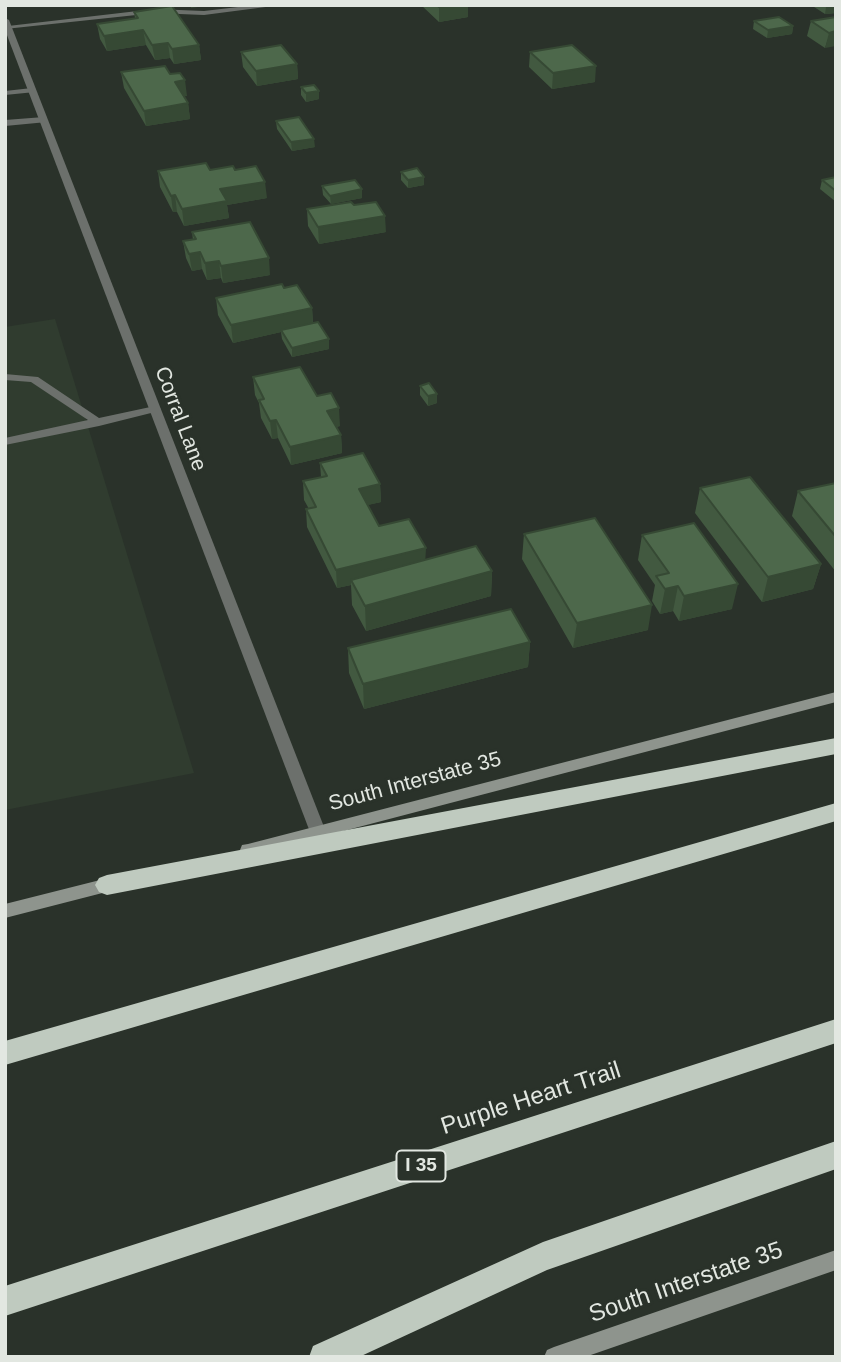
<!DOCTYPE html>
<style>
body{margin:0}
#map{position:relative;width:841px;height:1362px;overflow:hidden;background:#2a322a;font-family:Arial,sans-serif}
canvas{display:block}
.frame{position:absolute;inset:0;border:7px solid #e2e7e1;pointer-events:none}
</style>
<div id="map">
<canvas width="841" height="1362"></canvas>
<div class="frame"></div>
</div>
<script>
const ctx = document.querySelector('canvas').getContext('2d');
ctx.lineJoin = 'round';
function paint(path, color) { ctx.fillStyle = color; ctx.fill(path, 'evenodd'); }
const toPath = rows => new Path2D(rows.map(r => 'M' + r).join(''));
function strokePath(path, color, width, dash) { ctx.strokeStyle = color; ctx.lineWidth = width; ctx.lineCap = dash ? 'butt' : 'round'; ctx.setLineDash(dash || []); ctx.stroke(path); }
function write(font, color, halo, rows, align = 'center') {
  ctx.font = font + ' Arial,sans-serif'; ctx.lineWidth = 6; ctx.setLineDash([]); ctx.textBaseline = 'middle'; ctx.strokeStyle = halo; ctx.fillStyle = color; for (const [text, x, y, turn = 0] of rows) {
    ctx.save(); ctx.translate(x, y); ctx.rotate((+turn || 0) * Math.PI / 180); ctx.textAlign = isNaN(turn) ? turn : align; if (halo) ctx.strokeText(text, 0, 0); ctx.fillText(text, 0, 0); ctx.restore();
  }
}
const built = toPath([
 [55,319,194,773,5,810,5,327]
]);
const service = toPath([
 [255,5,281,5,204,15,155,13,5,29,5,26,8,26,155,9,204,11,255,5],
 [32,88,35,88,35,92,5,95,5,91,32,88],
 [44,117,47,118,47,122,5,126,5,120,44,117],
 [5,374,38,377,99,418,155,406,161,409,159,411,99,426,5,445,5,438,88,420,31,382,5,380,5,374]
]);
const minor = toPath([
 [5,18,9,20,326,832,323,836,318,838,313,836,310,832,5,30,5,18]
]);
const secondary = toPath([
 [836,692,836,702,248,856,242,855,240,850,242,845,248,844,836,692],
 [112,877,118,879,120,884,118,889,5,918,5,904,112,877],
 [836,1250,836,1270,585,1357,544,1357,547,1350,554,1347,836,1250]
]);
const motorway = toPath([
 [836,738,836,754,107,895,99,892,95,885,99,878,107,875,836,738],
 [836,803,836,821,5,1065,5,1041,836,803],
 [836,1019,836,1043,5,1316,5,1286,836,1019],
 [836,1141,836,1169,547,1270,359,1357,309,1357,313,1346,543,1242,836,1141]
]);
const wall = toPath([
 [421,5,468,5,468,17,439,22],
 [811,5,836,5,836,13,825,14],
 [134,12,199,45,201,60,174,64,170,58,155,60,146,45,107,51,100,39,97,24,135,18],
 [836,17,825,48,807,36,811,21],
 [754,21,793,26,792,34,767,38,753,29],
 [241,52,297,64,298,79,257,86,243,67],
 [530,52,595,82,552,89,529,67],
 [121,72,170,74,187,96,184,96,188,103,190,119,146,126,124,88],
 [301,87,319,99,306,102,301,95],
 [276,121,315,147,292,151,277,129],
 [235,170,267,198,227,205,229,218,184,226,177,212,173,212,160,187,158,171],
 [401,172,424,177,424,185,408,188,401,180],
 [836,177,836,202,820,189,822,180],
 [322,186,362,189,362,198,331,204,323,195],
 [354,205,386,232,319,244,308,226,307,209],
 [192,232,270,275,223,283,221,278,207,280,202,269,192,271,186,258,183,241,193,240],
 [284,288,312,308,313,323,329,339,329,349,292,357,282,339,281,332,233,343,218,315,216,298],
 [253,377,317,396,340,426,336,427,341,435,342,453,291,465,278,438,272,439,261,418,259,403,255,395],
 [420,386,437,394,437,403,428,406,420,395],
 [320,463,380,484,381,502,367,505,379,526,425,560,492,571,491,596,366,631,352,605,351,585,337,588,307,527,306,509,309,509,304,500,303,481,321,477],
 [836,483,836,572,792,516,798,491],
 [700,488,821,564,813,589,762,602,695,513],
 [524,534,648,630,573,648,522,559],
 [642,535,732,609,679,621,673,611,660,614,652,601,655,585,638,560],
 [530,642,528,667,364,709,349,673,348,648]
]);
const shadedWall = toPath([
 [191,5,212,5,191,8],
 [452,5,468,5,468,17,439,22,439,7],
 [836,5,836,13,825,14,826,7],
 [793,26,792,34,767,38,768,30],
 [143,30,146,45,107,51,104,36],
 [836,31,836,46,825,48,829,33],
 [168,43,170,58,155,60,152,45],
 [199,45,201,60,174,64,172,49],
 [297,64,298,79,257,86,256,71],
 [596,66,595,82,552,89,553,73],
 [185,80,187,96,177,97,175,82],
 [319,91,319,99,306,102,306,93],
 [188,103,190,119,146,126,144,111],
 [314,139,315,147,292,151,291,142],
 [424,177,424,185,408,188,408,180],
 [265,182,267,198,227,205,229,218,184,226,182,209,220,189],
 [362,189,362,198,331,204,330,196],
 [175,195,177,212,173,212,171,196],
 [385,216,386,232,319,244,318,227],
 [200,252,202,269,192,271,189,254],
 [269,258,270,275,223,283,221,266],
 [219,261,221,278,207,280,205,263],
 [312,308,313,326,281,330,281,332,233,343,231,325],
 [329,339,329,349,292,357,292,348],
 [437,394,437,403,428,406,428,396],
 [339,408,340,426,328,429,327,411],
 [276,420,278,438,272,439,270,421],
 [341,435,342,453,291,465,290,447],
 [380,484,381,502,360,507,359,489],
 [426,548,425,566,351,580,351,585,337,588,336,570],
 [821,564,813,589,762,602,768,577],
 [492,571,491,596,366,631,365,606],
 [738,584,732,609,679,621,684,596],
 [678,586,673,611,660,614,665,589],
 [652,605,648,630,573,648,577,623],
 [530,642,528,667,364,709,363,684]
]);
const building = toPath([
 [437,5,452,5,439,7,437,5],
 [172,6,199,45,172,49,168,43,152,45,143,30,104,36,97,24,138,18,134,12,172,6],
 [779,17,793,26,768,30,754,21,779,17],
 [836,17,836,31,829,33,811,21,836,17],
 [281,45,297,64,256,71,241,52,281,45],
 [572,45,596,66,553,73,530,52,572,45],
 [165,66,170,74,180,73,185,80,175,82,188,103,144,111,121,72,165,66],
 [314,85,319,91,306,93,301,87,314,85],
 [299,117,314,139,291,142,276,121,299,117],
 [206,163,210,170,233,166,235,170,256,166,265,182,220,189,227,201,182,209,175,195,171,196,158,171,206,163],
 [417,168,424,177,408,180,401,172,417,168],
 [836,177,836,191,822,180,836,177],
 [355,180,362,189,330,196,322,186,355,180],
 [351,202,354,205,376,202,385,216,318,227,307,209,351,202],
 [250,222,269,258,221,266,219,261,205,263,200,252,189,254,183,241,196,239,192,232,250,222],
 [282,284,284,288,297,285,312,308,231,325,216,298,282,284],
 [318,322,329,339,292,348,281,330,318,322],
 [300,367,317,396,331,393,339,408,327,411,341,435,290,447,276,420,270,421,259,400,264,399,253,377,300,367],
 [429,383,437,394,428,396,420,386,429,383],
 [363,453,380,484,359,489,379,526,409,519,426,548,336,570,306,509,316,507,303,481,327,476,320,463,363,453],
 [750,477,821,564,768,577,700,488,750,477],
 [836,483,836,537,798,491,836,483],
 [595,518,652,605,577,623,524,534,595,518],
 [694,523,738,584,684,596,678,586,665,589,656,576,669,573,642,535,694,523],
 [476,546,492,571,365,606,351,580,476,546],
 [511,609,530,642,363,684,348,648,511,609]
]);
const shields = [
 [421,1166,49]
];
const shieldNames = [
 ["I 35",421,1166]
];
const streetNames = [
 ["Corral Lane",180,419,69],
 ["South Interstate 35",415,782,-15]
];
const nearStreetnames = [
 ["Purple Heart Trail",531,1099,-18],
 ["South Interstate 35",686,1283,-19]
];
paint(built, '#303c2f');
paint(service, '#6c706c');
paint(minor, '#6c706c');
paint(secondary, '#8e948d');
paint(motorway, '#bfcabf');
paint(wall, '#425940');
paint(shadedWall, '#364934');
paint(building, '#4d684b');
strokePath(building, '#364934', 2);
for (const [x, y, w] of shields) { const box = new Path2D(); box.roundRect(x - w / 2, y - 15.5, w, 31, 5); ctx.fillStyle = '#2a322a'; ctx.fill(box); strokePath(box, '#e2e7e1', 2); }
write('bold 19px', '#e2e7e1', null, shieldNames);
write('21px', '#e2e7e1', '#2a322a', streetNames);
write('24px', '#e2e7e1', '#2a322a', nearStreetnames);
</script>
